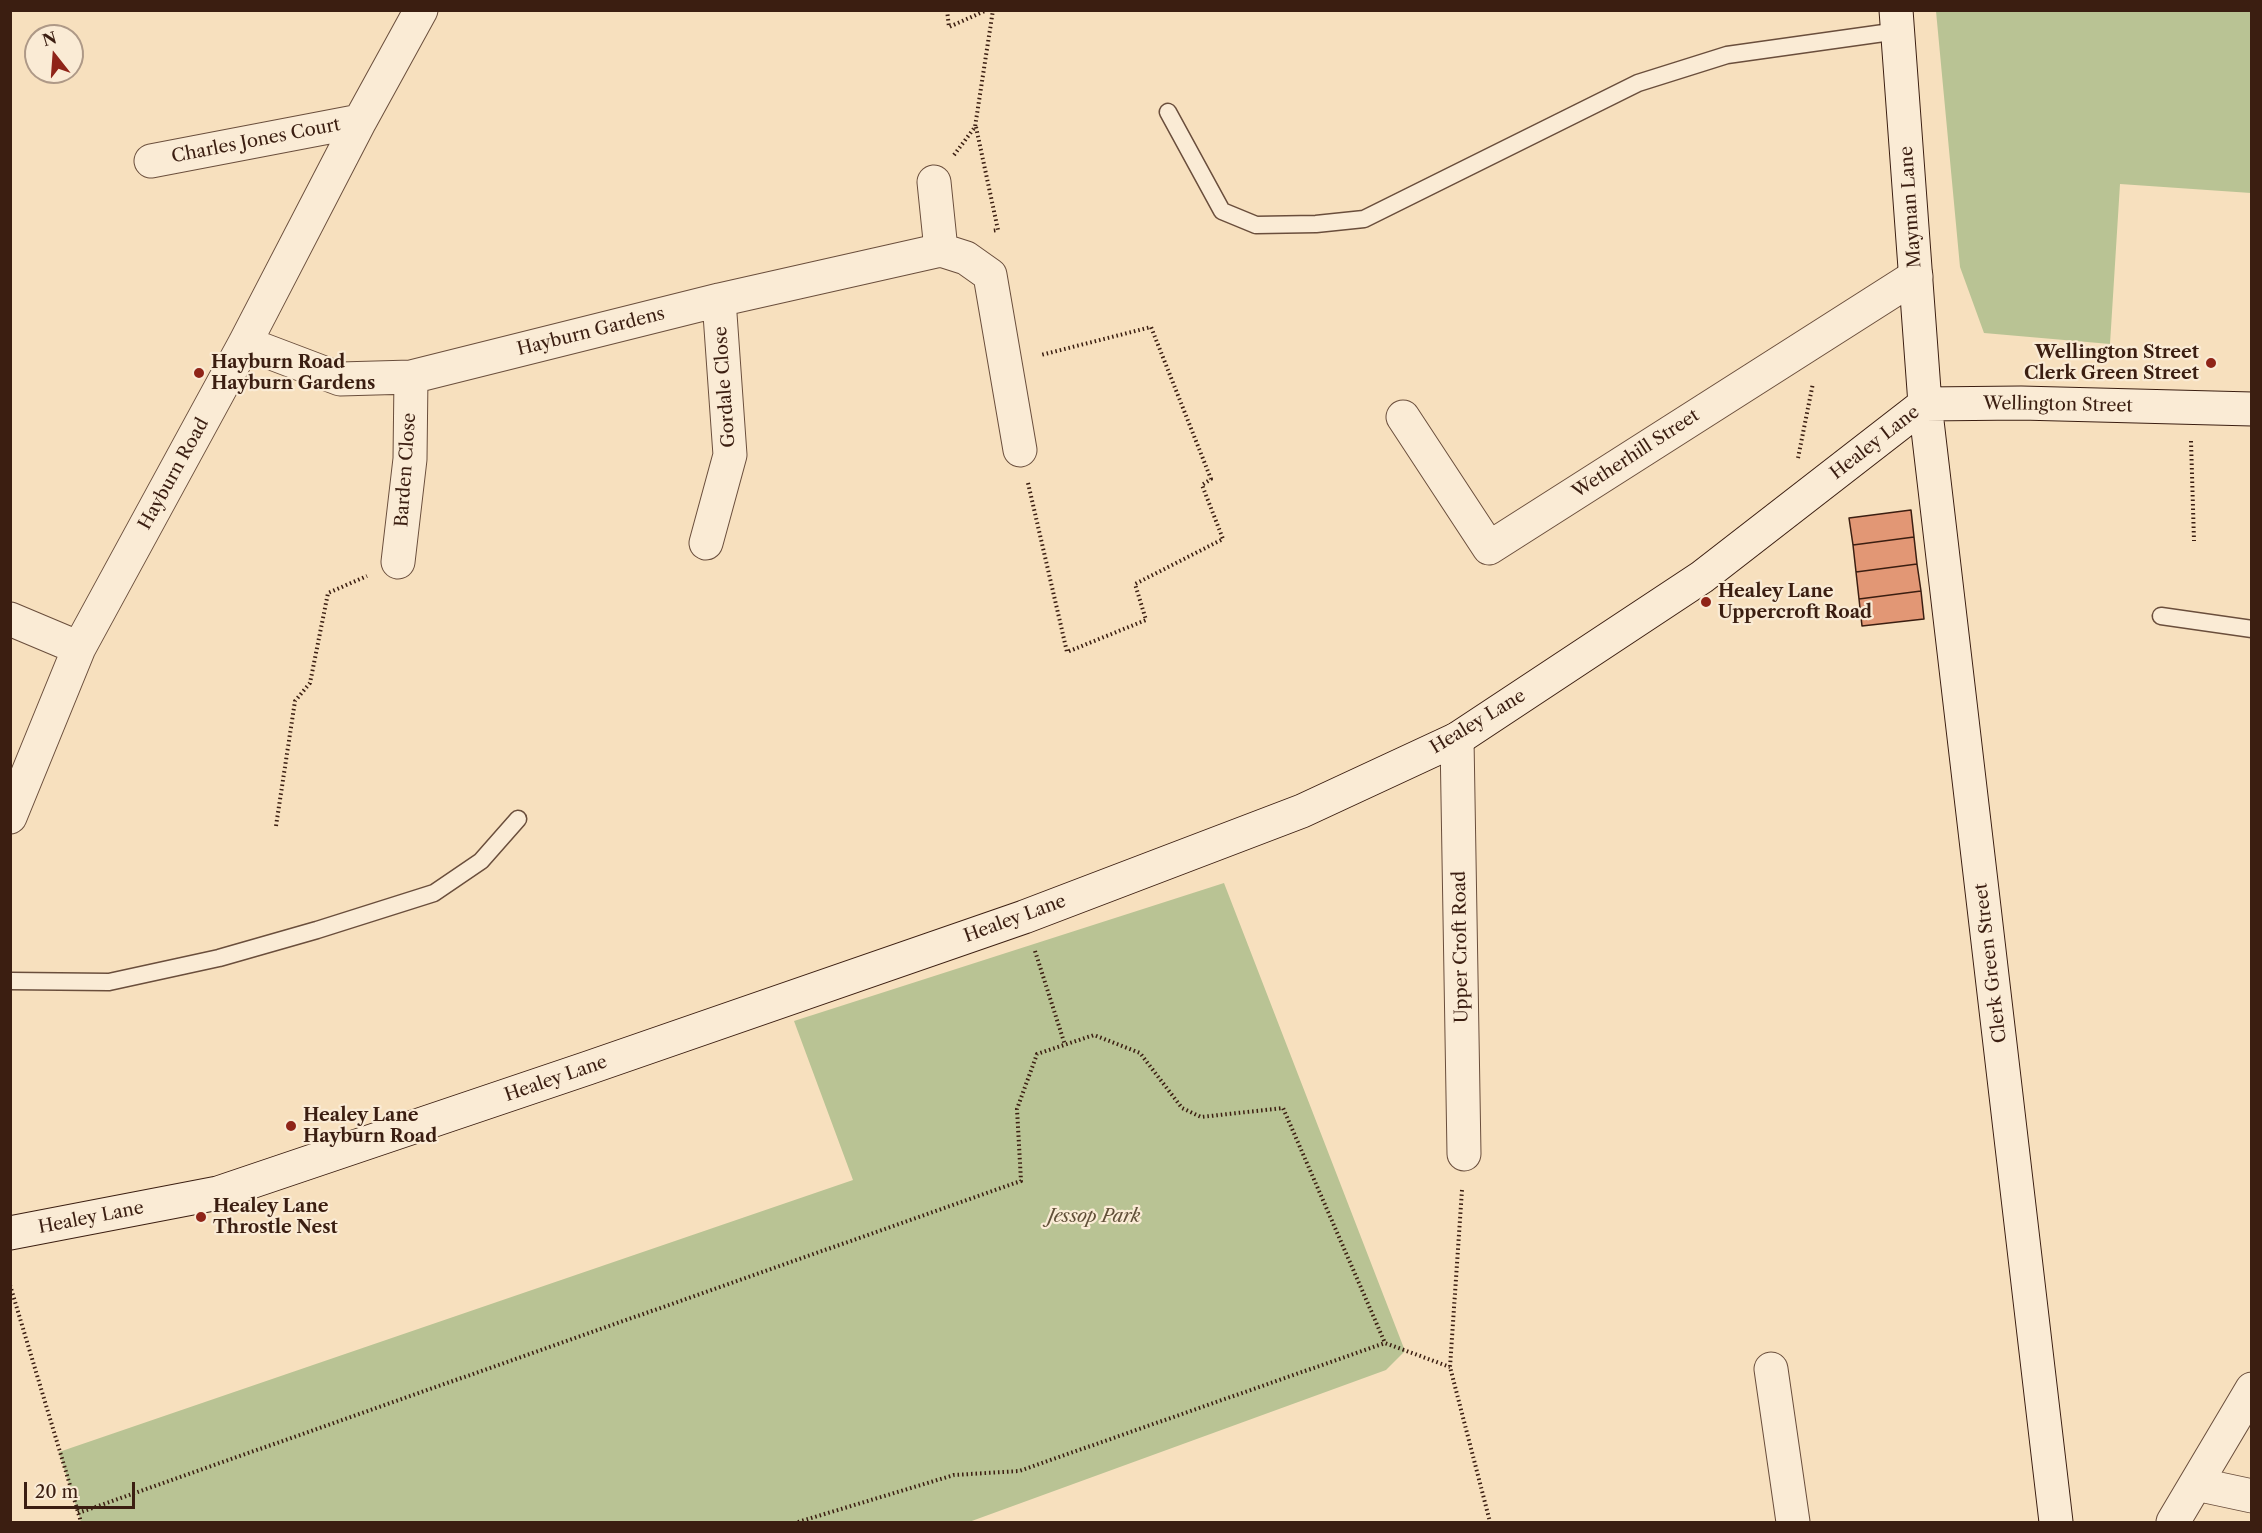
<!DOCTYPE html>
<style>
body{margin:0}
#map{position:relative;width:2262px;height:1533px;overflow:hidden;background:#f7e0be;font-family:"Libre Caslon Text",serif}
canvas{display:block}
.frame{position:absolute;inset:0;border:12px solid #3b1e11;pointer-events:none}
.north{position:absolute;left:24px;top:24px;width:60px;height:60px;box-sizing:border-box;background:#faebd5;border:2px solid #ae9987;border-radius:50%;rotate:343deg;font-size:16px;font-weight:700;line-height:24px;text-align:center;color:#3b1e11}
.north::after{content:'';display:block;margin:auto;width:21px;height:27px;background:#8f2418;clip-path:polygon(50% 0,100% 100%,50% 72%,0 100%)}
.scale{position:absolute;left:24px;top:1482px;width:111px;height:27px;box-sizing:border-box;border:3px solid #3b1e11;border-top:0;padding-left:8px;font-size:18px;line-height:21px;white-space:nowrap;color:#3b1e11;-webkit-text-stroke:4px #faebd5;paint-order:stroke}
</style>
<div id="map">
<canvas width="2262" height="1533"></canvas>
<div class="frame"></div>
<div class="north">N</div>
<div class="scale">20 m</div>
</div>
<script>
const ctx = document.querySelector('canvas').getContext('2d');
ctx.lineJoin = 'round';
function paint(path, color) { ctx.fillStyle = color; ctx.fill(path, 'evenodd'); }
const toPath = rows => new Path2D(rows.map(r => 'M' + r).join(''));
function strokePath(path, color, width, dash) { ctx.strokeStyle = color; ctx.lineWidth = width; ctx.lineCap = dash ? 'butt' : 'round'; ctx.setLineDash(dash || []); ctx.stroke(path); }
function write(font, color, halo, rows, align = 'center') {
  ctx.font = font + ' "Libre Caslon Text",serif'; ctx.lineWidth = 4.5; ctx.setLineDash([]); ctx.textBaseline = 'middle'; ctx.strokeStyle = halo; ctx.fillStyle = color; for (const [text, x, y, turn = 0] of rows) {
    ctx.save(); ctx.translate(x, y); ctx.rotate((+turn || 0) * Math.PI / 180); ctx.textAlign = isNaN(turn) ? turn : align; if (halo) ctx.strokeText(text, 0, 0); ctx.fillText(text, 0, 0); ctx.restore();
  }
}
const green = toPath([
 [1936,11,2251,11,2251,193,2120,184,2110,344,1984,333,1960,267],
 [1224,883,1405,1351,1386,1370,969,1522,81,1522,59,1452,853,1180,794,1021]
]);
const building = toPath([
 [1911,510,1914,537,1853,545,1849,518,1911,510],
 [1914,537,1917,564,1856,572,1853,545,1914,537],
 [1917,564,1921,591,1859,599,1856,572,1917,564],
 [1921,591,1924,619,1862,626,1859,599,1921,591]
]);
const path = toPath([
 [947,10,949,27,987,10],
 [976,127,998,230,991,231],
 [954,155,975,127,993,10],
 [2191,441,2194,541],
 [1798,458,1813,383],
 [1028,483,1067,652,1146,620,1135,584,1223,539,1202,485,1211,479,1151,327,1041,355],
 [276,826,295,701,310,683,328,593,367,576],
 [1035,951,1065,1045],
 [1462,1190,1450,1367,1490,1522],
 [10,1285,81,1522],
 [78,1513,1021,1181,1017,1109,1037,1054,1094,1035,1140,1053,1182,1108,1201,1117,1283,1108,1385,1343,1450,1367],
 [798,1522,954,1475,1019,1471,1385,1343]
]);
const lane = toPath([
 [1168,112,1222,211,1256,225,1316,224,1364,219,1638,83,1727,55,1898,31],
 [2161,616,2252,629],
 [10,981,109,982,219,958,317,930,434,893,481,861,518,819]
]);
const street = toPath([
 [151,161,360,121],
 [934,182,941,250],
 [245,343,340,379,411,377,719,300,941,250,966,258,990,275,1020,450],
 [1403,417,1489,548,1916,276],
 [706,543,730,455,719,300],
 [398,562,410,459,411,377],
 [10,619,79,648],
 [1457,739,1464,1154],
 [10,817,79,648,245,343,360,121,421,10],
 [1771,1369,1793,1522],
 [2196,1484,2252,1496],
 [2173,1522,2252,1389]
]);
const secondary = toPath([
 [1896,10,1925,404,2056,1522],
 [1925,404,2021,403,2252,409],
 [10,1233,218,1193,588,1068,1024,917,1302,811,1457,739,1702,577,1925,404]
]);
const markers = [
 [2211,363,6,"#8f2418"],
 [199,373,6,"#8f2418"],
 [1706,602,6,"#8f2418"],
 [291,1126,6,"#8f2418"],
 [201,1217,6,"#8f2418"]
];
const streetNames = [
 ["Charles Jones Court",256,141,-11],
 ["Mayman Lane",1911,207,-94],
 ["Hayburn Gardens",591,332,-14],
 ["Gordale Close",725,387,-94],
 ["Wellington Street",2058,405,1],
 ["Healey Lane",1875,443,-38],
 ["Wetherhill Street",1636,454,-33],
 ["Barden Close",406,470,-86],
 ["Hayburn Road",174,474,-61],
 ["Healey Lane",1478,722,-31],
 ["Healey Lane",1015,919,-20],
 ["Upper Croft Road",1461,947,-91],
 ["Clerk Green Street",1991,963,-97],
 ["Healey Lane",556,1079,-19],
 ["Healey Lane",91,1218,-11]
];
const poiNames = [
 ["Wellington Street",2199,353,"right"],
 ["Clerk Green Street",2199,374,"right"],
 ["Hayburn Road",211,363],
 ["Hayburn Gardens",211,384],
 ["Healey Lane",1718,592],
 ["Uppercroft Road",1718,613],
 ["Healey Lane",303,1116],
 ["Hayburn Road",303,1137],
 ["Healey Lane",213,1207],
 ["Throstle Nest",213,1228]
];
const parkNames = [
 ["Jessop Park",1094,1217]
];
paint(green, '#b9c394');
paint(building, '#e29775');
strokePath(building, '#3b1e11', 1.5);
strokePath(lane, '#6a4e3c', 19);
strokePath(street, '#6a4e3c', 35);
strokePath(secondary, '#3b1e11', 35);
strokePath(path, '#3b1e11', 4, [1.5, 3]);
strokePath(lane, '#faebd5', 16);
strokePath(street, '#faebd5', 33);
strokePath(secondary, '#faebd5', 33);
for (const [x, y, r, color] of markers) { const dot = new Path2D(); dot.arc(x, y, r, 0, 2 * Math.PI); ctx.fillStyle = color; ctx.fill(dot); strokePath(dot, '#faebd5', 2); }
write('18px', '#3b1e11', '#faebd5', streetNames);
write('bold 18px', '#3b1e11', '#faebd5', poiNames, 'left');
write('italic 18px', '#615038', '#faebd5', parkNames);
</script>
